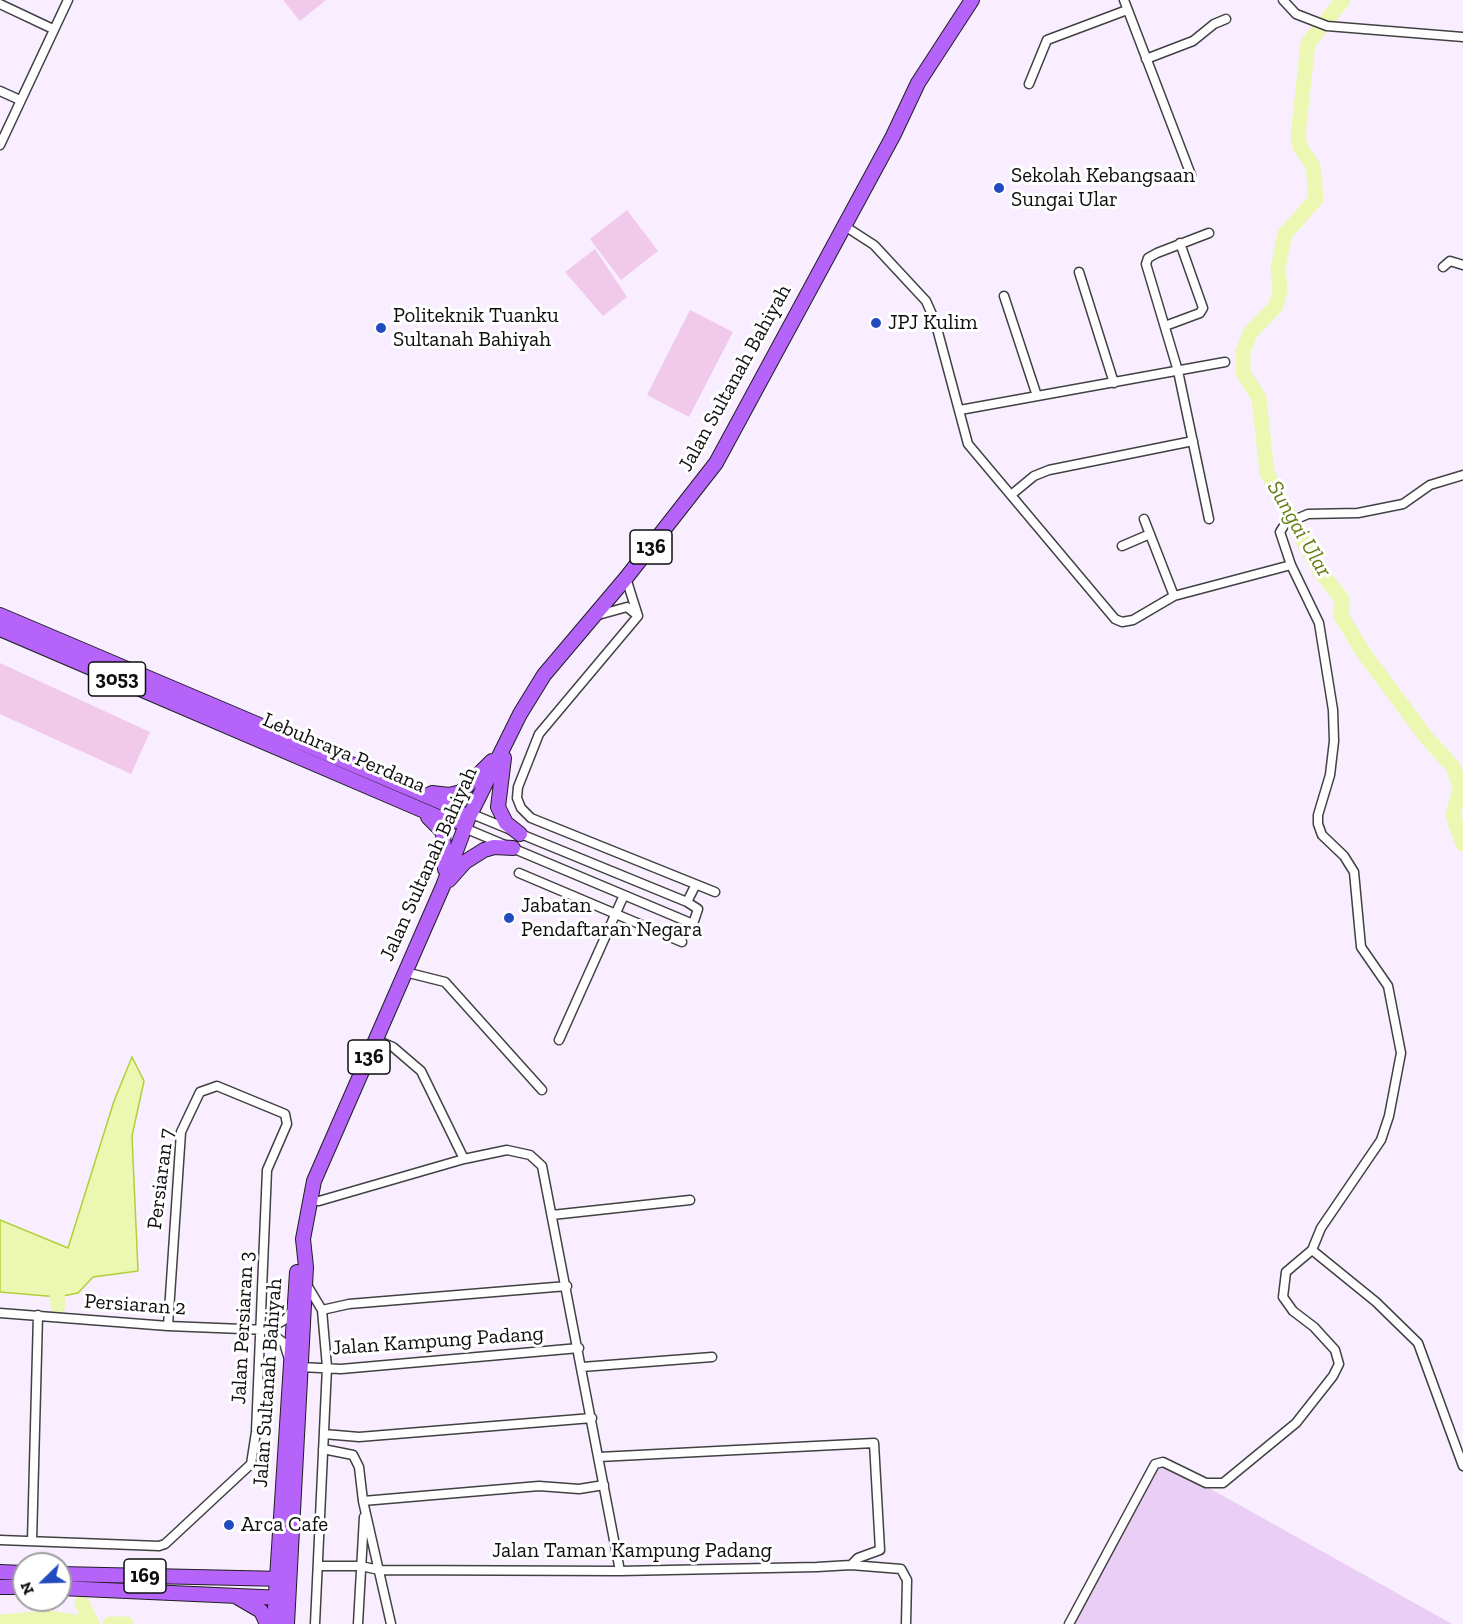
<!DOCTYPE html>
<style>
body{margin:0}
#map{position:relative;width:1463px;height:1624px;overflow:hidden;background:#f8eeff;font-family:"Zilla Slab",serif}
canvas{display:block}
.north{position:absolute;left:12px;top:1552px;width:60px;height:60px;box-sizing:border-box;background:#fff;border:2px solid #9f9f9f;border-radius:50%;rotate:247deg;font-size:16px;font-weight:700;line-height:24px;text-align:center;color:#0e0e0e}
.north::after{content:'';display:block;margin:auto;width:21px;height:27px;background:#234bc0;clip-path:polygon(50% 0,100% 100%,50% 72%,0 100%)}
</style>
<div id="map">
<canvas width="1463" height="1624"></canvas>
<div class="north">N</div>
</div>
<script>
const ctx = document.querySelector('canvas').getContext('2d');
ctx.lineJoin = 'round';
function paint(path, color) { ctx.fillStyle = color; ctx.fill(path, 'evenodd'); }
const toPath = rows => new Path2D(rows.map(r => 'M' + r).join(''));
function strokePath(path, color, width, dash) { ctx.strokeStyle = color; ctx.lineWidth = width; ctx.lineCap = dash ? 'butt' : 'round'; ctx.setLineDash(dash || []); ctx.stroke(path); }
function write(font, color, halo, rows, align = 'center') {
  ctx.font = font + ' "Zilla Slab",serif'; ctx.lineWidth = 6; ctx.setLineDash([]); ctx.textBaseline = 'middle'; ctx.strokeStyle = halo; ctx.fillStyle = color; for (const [text, x, y, turn = 0] of rows) {
    ctx.save(); ctx.translate(x, y); ctx.rotate((+turn || 0) * Math.PI / 180); ctx.textAlign = isNaN(turn) ? turn : align; if (halo) ctx.strokeText(text, 0, 0); ctx.fillText(text, 0, 0); ctx.restore();
  }
}
const farmland = toPath([
 [1159,1460,1452,1624,1066,1624]
]);
const pitch = toPath([
 [283,0,326,0,300,21],
 [627,210,658,251,621,280,590,239],
 [595,249,627,297,603,316,565,272],
 [690,310,733,332,689,417,647,395],
 [0,663,150,732,131,774,0,714]
]);
const water = toPath([
 [132,1057,144,1081,132,1136,138,1271,93,1277,78,1293,58,1297,0,1292,0,1220,68,1248,114,1101,132,1057]
]);
const river = toPath([
 [1343,0,1308,43,1298,135,1300,147,1313,166,1316,199,1285,234,1278,268,1280,290,1276,306,1250,333,1243,352,1243,373,1259,398,1267,473,1319,570,1342,599,1341,616,1363,652,1426,737,1453,767,1460,788,1453,816,1463,844],
 [56,1279,58,1306],
 [82,1603,92,1624],
 [0,1622,48,1618,89,1624],
 [110,1624,126,1624]
]);
const street = toPath([
 [1124,0,1191,175],
 [1283,0,1296,14,1327,26,1463,37],
 [0,4,53,29],
 [1146,59,1193,41,1214,24,1226,19],
 [1029,84,1047,40,1127,10],
 [0,91,20,100],
 [0,145,68,0],
 [843,225,874,245,926,301,935,321,968,444,1115,619,1122,622,1133,620,1174,596,1291,565],
 [1443,267,1450,261,1463,265],
 [1079,272,1114,383],
 [1004,296,1037,396],
 [1165,326,1200,313,1203,308,1180,243],
 [960,410,1225,362],
 [1463,475,1430,485,1403,504,1358,513,1308,514,1285,524,1280,532,1291,565,1319,623,1333,710,1334,741,1330,775,1318,815,1318,824,1322,835,1344,856,1354,872,1361,947,1388,986,1401,1053,1389,1116,1381,1140,1321,1228,1312,1250,1376,1302,1418,1343,1463,1466],
 [1011,495,1034,476,1049,470,1193,441],
 [1144,519,1174,596],
 [1209,519,1178,371,1146,264,1148,258,1157,253,1209,233],
 [1122,546,1150,534],
 [598,615,627,607,638,616,626,578],
 [638,616,539,734,518,787,517,798,521,808,531,818,715,892],
 [462,827,693,924,698,909,687,902,467,812],
 [519,873,682,942],
 [687,902,695,886],
 [405,972,445,982,542,1090],
 [376,1040,393,1047,421,1071,464,1159],
 [559,1040,624,895],
 [309,1200,319,1201,464,1159,507,1150,530,1155,542,1166,620,1571],
 [552,1215,690,1200],
 [307,1285,322,1310],
 [0,1313,168,1326,267,1330,286,1319,293,1309],
 [267,1330,284,1343,288,1356],
 [300,1367,341,1369,579,1348],
 [582,1367,712,1357],
 [324,1434,359,1437,592,1418],
 [323,1449,353,1455,359,1467,363,1501,391,1624],
 [363,1501,539,1486,579,1489,604,1485],
 [0,1540,159,1546,165,1544,251,1464,256,1432,267,1170,287,1124,285,1114,217,1086,200,1092,181,1132,168,1326],
 [32,1541,38,1315],
 [851,1565,901,1569,907,1580,906,1624],
 [318,1566,361,1566,379,1570,620,1571,817,1567,851,1565,858,1558,880,1550,874,1443,599,1457],
 [315,1624,327,1367,322,1310,349,1304,567,1286],
 [358,1624,364,1517],
 [1069,1624,1155,1464,1163,1462,1206,1483,1223,1483,1296,1423,1333,1376,1339,1364,1335,1350,1314,1327,1293,1311,1283,1297,1286,1272,1312,1250]
]);
const primary = toPath([
 [0,615,455,808,468,819],
 [0,629,450,822,468,819],
 [504,758,498,807,506,823,520,834],
 [432,793,449,795,461,792,492,761],
 [428,817,443,832,445,869],
 [449,880,465,862,484,850,494,847,513,848],
 [0,1572,24,1573],
 [60,1574,284,1579],
 [0,1587,24,1587],
 [60,1588,283,1598],
 [237,1597,261,1611,267,1624],
 [274,1624,297,1272],
 [287,1624,306,1267,303,1239,314,1181,443,886,468,819,520,714,544,675,626,578,716,463,893,136,918,83,972,0]
]);
const markers = [
 [999,188,6,"#234bc0"],
 [876,323,6,"#234bc0"],
 [381,328,6,"#234bc0"],
 [509,918,6,"#234bc0"],
 [229,1525,6,"#234bc0"]
];
const shields = [
 [651,547,42],
 [117,679,57],
 [369,1057,42],
 [145,1576,42]
];
const shieldNames = [
 ["136",651,547],
 ["3053",117,679],
 ["136",369,1057],
 ["169",145,1576]
];
const poiNames = [
 ["Sekolah Kebangsaan",1011,176],
 ["Sungai Ular",1011,200],
 ["Politeknik Tuanku",393,316],
 ["Sultanah Bahiyah",393,340],
 ["JPJ Kulim",888,323],
 ["Jabatan",521,906],
 ["Pendaftaran Negara",521,930],
 ["Arca Cafe",241,1525]
];
const streetNames = [
 ["Jalan Sultanah Bahiyah",735,378,-61],
 ["Lebuhraya Perdana",344,753,23],
 ["Jalan Sultanah Bahiyah",429,864,-66],
 ["Persiaran 7",161,1179,-83],
 ["Persiaran 2",135,1305,4],
 ["Jalan Persiaran 3",243,1328,-87],
 ["Jalan Kampung Padang",438,1341,-4],
 ["Jalan Sultanah Bahiyah",268,1383,-86],
 ["Jalan Taman Kampung Padang",632,1551]
];
const waterNames = [
 ["Sungai Ular",1299,529,60]
];
paint(farmland, '#eacef5');
paint(pitch, '#f1c9eb');
paint(water, '#ecf7b2');
strokePath(water, '#b2cf38', 1.5);
strokePath(river, '#ecf7b2', 15);
strokePath(street, '#414141', 11);
strokePath(primary, '#1f1f1f', 16);
strokePath(street, '#fff', 8);
strokePath(primary, '#b663fa', 14);
for (const [x, y, r, color] of markers) { const dot = new Path2D(); dot.arc(x, y, r, 0, 2 * Math.PI); ctx.fillStyle = color; ctx.fill(dot); strokePath(dot, '#fff', 2); }
for (const [x, y, w] of shields) { const box = new Path2D(); box.roundRect(x - w / 2, y - 17, w, 34, 4.5); ctx.fillStyle = '#fff'; ctx.fill(box); strokePath(box, '#0e0e0e', 1.5); }
write('bold 20px', '#0e0e0e', null, shieldNames);
write('21px', '#0e0e0e', '#fff', poiNames, 'left');
write('21px', '#0e0e0e', '#fff', streetNames);
write('italic 22px', '#657e14', '#fff', waterNames);
</script>
